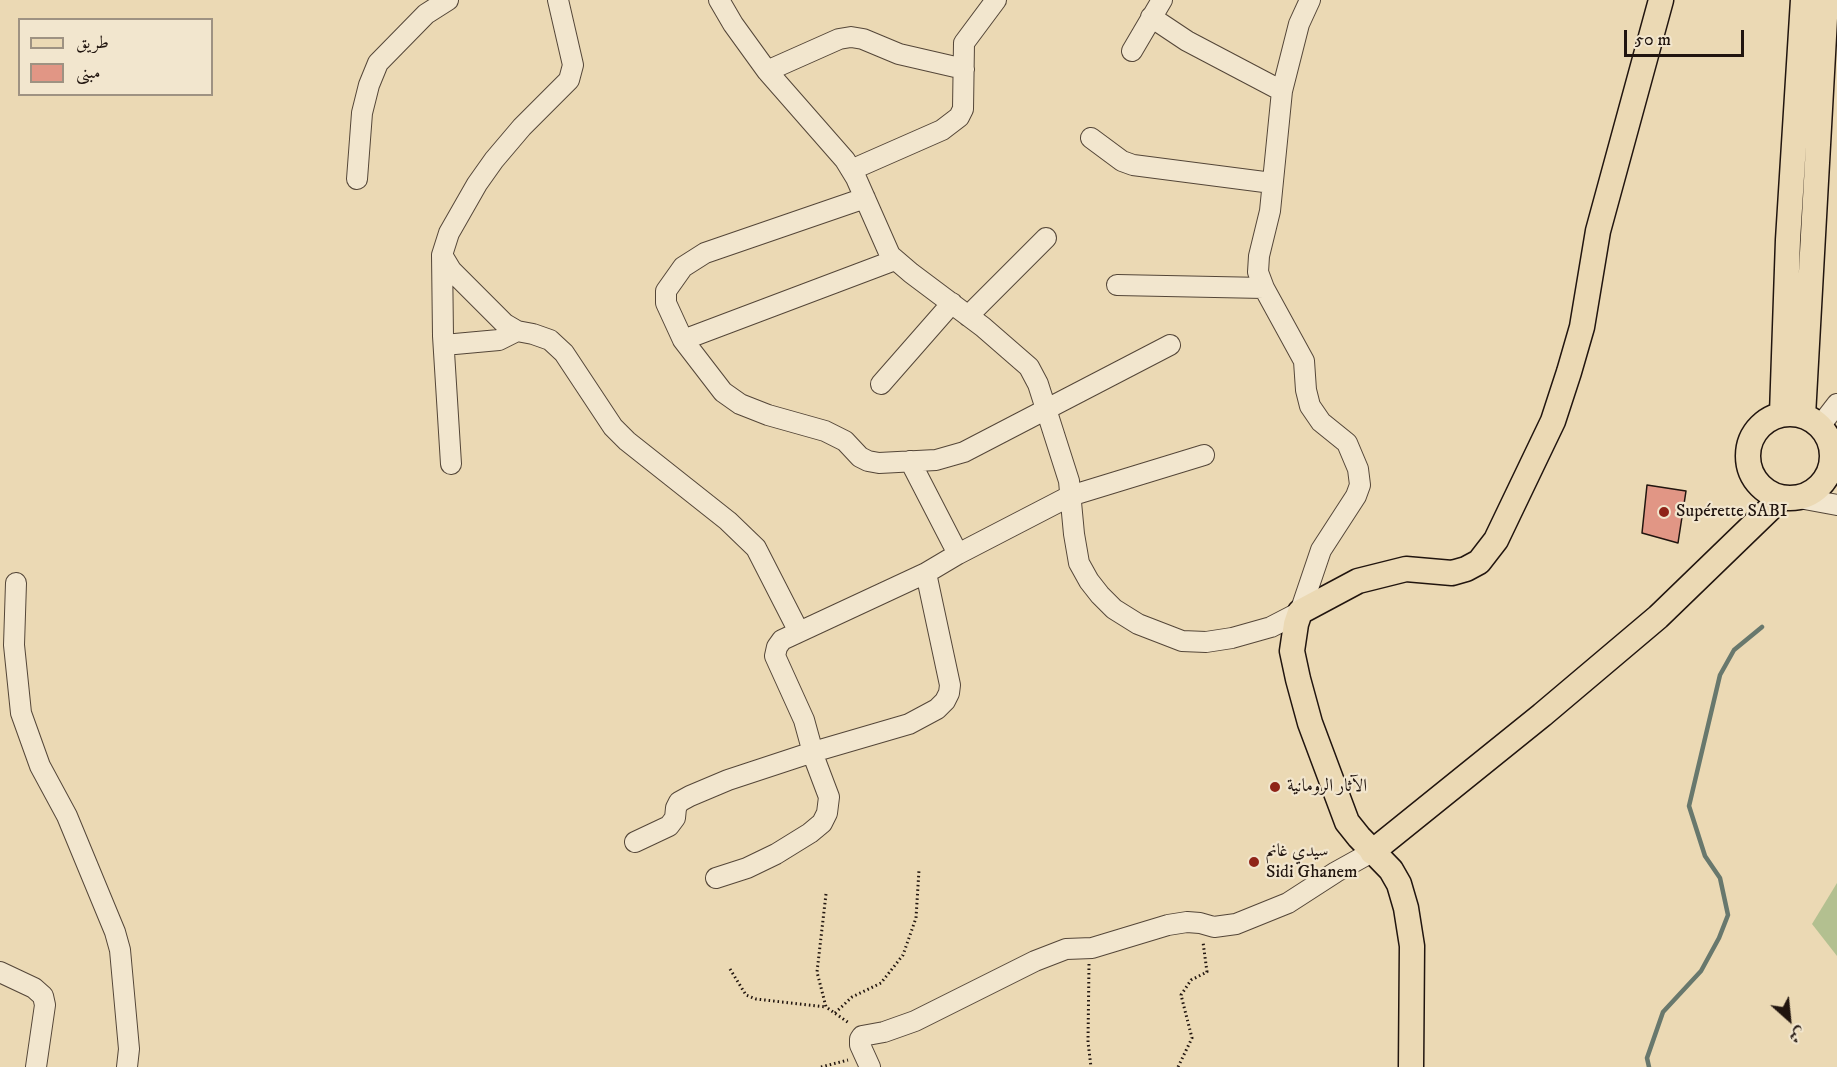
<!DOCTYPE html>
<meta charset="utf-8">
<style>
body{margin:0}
#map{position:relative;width:1837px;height:1067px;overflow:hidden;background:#ebd9b4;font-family:"IM FELL DW Pica",Amiri,serif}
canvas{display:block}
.legend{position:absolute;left:18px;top:18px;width:195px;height:78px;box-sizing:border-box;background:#f2e6ce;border:2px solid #9e9282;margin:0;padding:8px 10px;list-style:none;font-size:18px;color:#21150f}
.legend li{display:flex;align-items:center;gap:12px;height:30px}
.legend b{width:30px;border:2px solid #9e9282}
.north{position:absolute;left:1759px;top:989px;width:60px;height:60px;-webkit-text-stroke:4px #f2e6ce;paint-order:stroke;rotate:153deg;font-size:16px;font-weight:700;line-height:24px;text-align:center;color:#21150f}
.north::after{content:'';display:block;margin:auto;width:21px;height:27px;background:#21150f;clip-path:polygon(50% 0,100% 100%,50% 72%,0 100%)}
.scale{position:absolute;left:1624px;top:30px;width:120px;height:27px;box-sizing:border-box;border:3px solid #21150f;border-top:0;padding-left:8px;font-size:18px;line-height:21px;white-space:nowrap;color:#21150f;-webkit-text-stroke:4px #f2e6ce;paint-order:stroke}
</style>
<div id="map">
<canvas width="1837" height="1067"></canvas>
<ul class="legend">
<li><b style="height:8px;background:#ebd9b4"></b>طريق</li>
<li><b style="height:16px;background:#e19685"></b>مبنى</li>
</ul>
<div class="north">ش</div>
<div class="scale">50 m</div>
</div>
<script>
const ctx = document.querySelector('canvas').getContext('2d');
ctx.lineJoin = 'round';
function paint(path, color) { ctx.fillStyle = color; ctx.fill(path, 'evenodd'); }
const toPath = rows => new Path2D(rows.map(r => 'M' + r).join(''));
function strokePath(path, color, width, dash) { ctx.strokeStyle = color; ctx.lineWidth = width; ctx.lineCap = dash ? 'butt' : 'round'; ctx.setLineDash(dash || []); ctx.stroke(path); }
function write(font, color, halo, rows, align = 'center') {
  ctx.font = font + ' "IM FELL DW Pica",Amiri,serif'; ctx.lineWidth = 4.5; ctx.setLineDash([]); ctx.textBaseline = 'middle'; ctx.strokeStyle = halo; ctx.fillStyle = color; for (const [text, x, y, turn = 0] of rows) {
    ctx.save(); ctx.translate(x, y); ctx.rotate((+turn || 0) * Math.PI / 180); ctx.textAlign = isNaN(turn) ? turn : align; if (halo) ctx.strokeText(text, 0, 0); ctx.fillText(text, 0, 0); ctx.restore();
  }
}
const green = toPath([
 [1837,883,1837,956,1812,924]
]);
const stream = toPath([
 [1649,1067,1647,1058,1663,1012,1701,971,1719,938,1728,915,1720,878,1705,856,1689,806,1720,675,1734,650,1762,627]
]);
const building = toPath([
 [1647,485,1686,491,1678,543,1642,533,1647,485]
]);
const path = toPath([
 [826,894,817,972,826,1007,849,1023],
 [1089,964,1088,1042,1091,1067],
 [730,969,746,995,756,999,826,1007],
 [835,1013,852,997,881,983,903,955,916,918,919,870],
 [821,1067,848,1060],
 [1178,1067,1192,1038,1181,995,1191,980,1207,972,1203,942]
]);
const minor = toPath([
 [558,0,573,65,569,80,522,127,494,160,477,184,449,233,442,255,451,270,505,324,517,331,533,334,550,340,564,353,613,427,627,441,728,521,756,548,799,632],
 [719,0,733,24,767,71,845,160,856,178,890,255,911,273,983,327,1029,367,1038,384,1069,481,1074,534,1079,563,1089,581,1100,595,1114,609,1138,624,1182,641,1206,642,1232,638,1271,627,1300,612,1321,550,1356,496,1360,485,1358,469,1347,443,1321,422,1310,406,1306,390,1304,361,1264,288,1258,272,1259,256,1270,211,1282,91,1299,24,1310,0],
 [1151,17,1187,41,1282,91],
 [1132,51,1162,0],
 [767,71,839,39,851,37,863,39,899,54,964,69],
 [1091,138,1122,161,1133,165,1272,183],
 [851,170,942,130,959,117,963,109,964,43,996,0],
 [357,179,362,113,369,85,378,63,426,14,448,0],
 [442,255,443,336,451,464],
 [895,260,683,340,723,392,740,404,768,415,825,431,845,441,860,457,868,461,879,463,936,460,964,452,1170,345],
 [1117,285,1264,288],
 [968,316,1046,238],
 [683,340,666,303,666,291,683,267,705,253,865,198],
 [444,345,499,340,517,331],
 [881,384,952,303],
 [1820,426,1837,404],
 [910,461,958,554],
 [1799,498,1837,505],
 [16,583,14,645,21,713,40,766,67,816,115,932,120,950,129,1049,127,1067],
 [635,842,669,826,675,818,676,808,679,802,690,796,728,780,813,752,909,724,937,709,945,701,949,693,950,685,926,573],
 [716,878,747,868,776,854,810,833,822,823,827,813,829,797,815,760,804,720,775,656,777,647,782,640,926,573,958,554,1070,496,1204,455],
 [0,972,34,988,43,996,45,1005,36,1067],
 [870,1067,860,1045,860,1039,862,1036,884,1032,915,1021,1035,961,1066,949,1092,948,1168,925,1187,922,1200,923,1214,927,1236,924,1288,903,1336,872,1372,852]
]);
const major = toPath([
 '1748 456a42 42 0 1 1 84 0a42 42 0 1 1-84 0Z',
 [1782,414,1788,240,1803,0],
 [1803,416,1826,0],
 [1372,852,1542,715,1658,617,1781,498],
 [1411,1067,1412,946,1406,908,1399,884,1391,870,1359,837,1347,822,1310,723,1298,679,1292,651,1296,624,1300,612,1358,581,1406,569,1452,573,1466,569,1479,562,1496,540,1553,421,1569,372,1582,327,1598,231,1661,0]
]);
const markers = [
 [1664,512,6,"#8f2418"],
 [1275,787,6,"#8f2418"],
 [1254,862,6,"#8f2418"]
];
const poiNames = [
 ["Supérette SABI",1676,512],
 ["الآثار الرومانية",1287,787],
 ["سيدي غانم",1266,852],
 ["Sidi Ghanem",1266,873]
];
paint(green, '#b3c090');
strokePath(stream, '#68786d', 4.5);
paint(building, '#e19685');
strokePath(building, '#21150f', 1.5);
strokePath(minor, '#544638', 22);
strokePath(major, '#21150f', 27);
strokePath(path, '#21150f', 3, [1.5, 3]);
strokePath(minor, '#f2e6ce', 20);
strokePath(major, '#ebd9b4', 24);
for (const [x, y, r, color] of markers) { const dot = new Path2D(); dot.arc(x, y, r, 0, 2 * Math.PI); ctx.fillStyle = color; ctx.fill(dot); strokePath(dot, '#f2e6ce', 2); }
write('18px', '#21150f', '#f2e6ce', poiNames, 'left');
</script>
